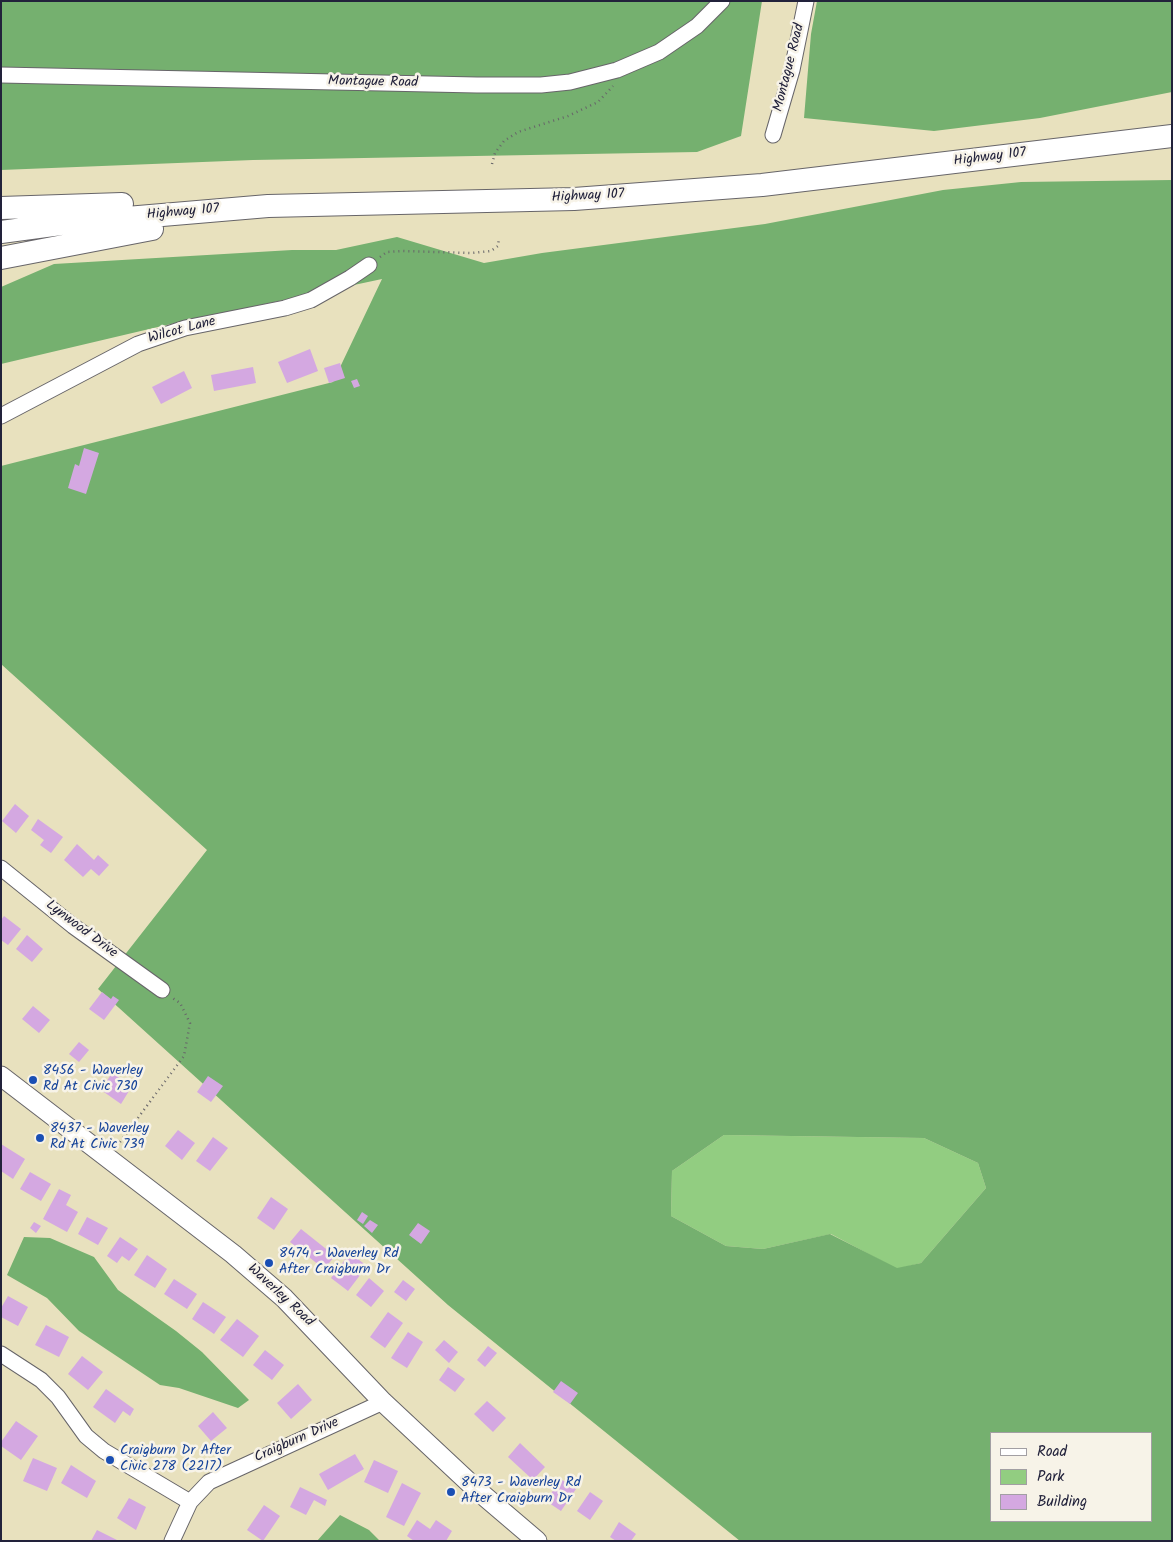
<!DOCTYPE html>
<style>
body{margin:0}
#map{position:relative;width:1173px;height:1542px;overflow:hidden;background:#e8e1be;font-family:Kalam,sans-serif}
canvas{display:block}
.frame{position:absolute;inset:0;border:2px solid #22223b;pointer-events:none}
.legend{position:absolute;left:990px;top:1432px;width:162px;height:90px;box-sizing:border-box;background:#f7f3e8;border:1px solid #a29fa3;margin:0;padding:6px 9px;list-style:none;font-size:15px;color:#22223b}
.legend li{display:flex;align-items:center;gap:10px;height:25px}
.legend b{width:25px;border:1px solid #a29fa3}
</style>
<div id="map">
<canvas width="1173" height="1542"></canvas>
<div class="frame"></div>
<ul class="legend">
<li><b style="height:6px;background:#fff"></b>Road</li>
<li><b style="height:14px;background:#92cd81"></b>Park</li>
<li><b style="height:14px;background:#d4a8e1"></b>Building</li>
</ul>
</div>
<script>
const ctx = document.querySelector('canvas').getContext('2d');
ctx.lineJoin = 'round';
function paint(path, color) { ctx.fillStyle = color; ctx.fill(path, 'evenodd'); }
const toPath = rows => new Path2D(rows.map(r => 'M' + r).join(''));
function strokePath(path, color, width, dash) { ctx.strokeStyle = color; ctx.lineWidth = width; ctx.lineCap = dash ? 'butt' : 'round'; ctx.setLineDash(dash || []); ctx.stroke(path); }
function write(font, color, halo, rows, align = 'center') {
  ctx.font = font + ' Kalam,sans-serif'; ctx.lineWidth = 5; ctx.setLineDash([]); ctx.textBaseline = 'middle'; ctx.strokeStyle = halo; ctx.fillStyle = color; for (const [text, x, y, turn = 0] of rows) {
    ctx.save(); ctx.translate(x, y); ctx.rotate((+turn || 0) * Math.PI / 180); ctx.textAlign = isNaN(turn) ? turn : align; if (halo) ctx.strokeText(text, 0, 0); ctx.fillText(text, 0, 0); ctx.restore();
  }
}
const green = toPath([
 [724,1135,924,1138,978,1163,986,1188,921,1263,897,1269,831,1234,763,1249,726,1246,671,1216,672,1171]
]);
const forest = toPath([
 [1,1,762,1,741,136,697,152,253,160,1,170],
 [817,1,1172,1,1172,92,1040,118,934,131,804,118,811,34],
 [1172,180,1172,1541,740,1541,448,1305,98,989,207,850,1,664,1,466,333,382,382,279,162,326,1,364,1,287,54,264,292,250,336,250,397,237,484,263,542,253,765,224,943,190,1021,182],
 [724,1135,924,1138,978,1163,986,1188,921,1263,897,1268,830,1234,763,1249,726,1246,671,1216,672,1171],
 [992,1433,1152,1433,1152,1521,992,1521],
 [24,1237,50,1238,94,1257,118,1290,176,1331,202,1352,249,1400,238,1408,179,1388,160,1385,79,1331,47,1298,7,1275],
 [340,1515,369,1530,380,1541,317,1541]
]);
const building = toPath([
 [310,349,318,371,287,383,278,362],
 [340,363,345,378,329,383,324,368],
 [253,367,256,383,214,391,211,375],
 [184,371,192,388,161,404,152,387],
 [357,379,360,386,354,388,351,381],
 [84,448,99,453,86,494,68,488,75,464,79,466],
 [15,804,29,816,16,833,2,821],
 [38,819,63,837,51,853,40,845,44,840,31,830],
 [77,844,94,860,98,855,109,865,99,876,91,869,83,877,64,860],
 [4,916,21,929,8,945,1,940,1,920],
 [27,935,43,949,32,962,16,949],
 [102,992,111,999,113,996,119,1000,104,1020,89,1009],
 [33,1006,50,1020,39,1033,22,1019],
 [79,1042,89,1050,79,1062,69,1054],
 [112,1073,132,1086,121,1104,101,1090],
 [208,1076,223,1086,211,1102,197,1092],
 [178,1130,195,1143,182,1160,165,1146],
 [213,1137,228,1148,210,1171,196,1161],
 [1,1144,25,1159,13,1179,1,1171],
 [30,1172,51,1184,41,1201,20,1189],
 [59,1189,71,1195,66,1205,78,1212,67,1232,43,1219],
 [271,1197,288,1209,274,1230,257,1218],
 [362,1212,368,1216,363,1224,357,1220],
 [87,1217,108,1228,98,1245,78,1234],
 [370,1220,378,1225,372,1233,364,1226],
 [34,1222,41,1226,36,1233,30,1228],
 [418,1223,430,1231,421,1244,409,1235],
 [301,1229,335,1256,324,1269,290,1242],
 [120,1237,138,1249,129,1261,122,1256,117,1263,107,1256],
 [350,1253,367,1266,348,1291,331,1278],
 [147,1255,167,1269,155,1288,134,1275],
 [369,1278,384,1291,371,1307,356,1295],
 [174,1279,197,1294,187,1309,164,1294],
 [403,1280,415,1289,406,1301,394,1292],
 [8,1296,28,1307,18,1326,1,1317,1,1308],
 [203,1302,226,1317,214,1334,192,1319],
 [388,1312,403,1323,385,1348,370,1337],
 [237,1319,259,1336,243,1357,220,1340],
 [46,1325,69,1337,59,1357,35,1345],
 [408,1332,423,1342,407,1368,391,1358],
 [444,1340,458,1352,449,1363,435,1350],
 [488,1346,497,1353,485,1367,477,1360],
 [265,1350,284,1365,272,1380,253,1365],
 [82,1356,103,1372,88,1390,68,1374],
 [448,1367,465,1379,455,1392,439,1380],
 [561,1381,578,1393,570,1404,553,1392],
 [298,1384,312,1400,291,1419,277,1403],
 [106,1389,134,1409,130,1416,123,1411,115,1423,93,1407],
 [487,1401,506,1418,493,1432,474,1414],
 [213,1412,227,1428,211,1441,198,1426],
 [16,1421,38,1436,21,1460,1,1446,1,1442],
 [520,1443,545,1467,533,1480,508,1457],
 [355,1454,364,1469,328,1490,319,1474],
 [33,1458,57,1468,47,1491,23,1481],
 [374,1460,398,1471,388,1493,364,1482],
 [71,1465,96,1481,87,1498,61,1483],
 [561,1479,576,1489,561,1511,546,1501],
 [402,1483,421,1493,404,1526,386,1517],
 [300,1487,327,1500,325,1506,314,1500,306,1515,290,1507],
 [590,1492,603,1501,590,1520,577,1511],
 [129,1498,146,1507,136,1530,117,1518],
 [264,1505,280,1516,263,1541,247,1530],
 [417,1520,430,1529,436,1520,452,1531,446,1541,414,1541,407,1536],
 [619,1522,636,1534,631,1541,616,1541,610,1537],
 [97,1530,119,1541,91,1541]
]);
const path = toPath([
 [492,164,495,153,504,141,518,132,568,116,598,102,613,86],
 [380,257,387,252,402,251,471,253,491,251,498,246,499,238],
 [117,1146,184,1056,190,1023,180,1003,171,997]
]);
const minor = toPath([
 [1,75,477,85,541,85,570,82,617,70,659,52,697,26,722,1],
 [773,135,792,70,806,1],
 [1,416,138,344,185,328,285,308,311,300,350,278,369,265],
 [1,868,73,926,162,990],
 [1,1354,41,1380,58,1397,86,1436,104,1451,190,1502],
 [172,1541,190,1502,209,1482,383,1402]
]);
const major = toPath([
 [1,1076,233,1254,284,1298,383,1402,476,1489,537,1541]
]);
const highway = toPath([
 [1,208,122,204],
 [1,232,68,223,268,206,574,199,762,185,1172,136],
 [1,258,152,229]
]);
const markers = [
 [33,1080,5,"#1a4fb4"],
 [40,1138,5,"#1a4fb4"],
 [269,1263,5,"#1a4fb4"],
 [110,1460,5,"#1a4fb4"],
 [451,1492,5,"#1a4fb4"]
];
const streetNames = [
 ["Montague Road",790,68,-76],
 ["Montague Road",373,83,1],
 ["Highway 107",990,158,-7],
 ["Highway 107",588,197,-3],
 ["Highway 107",183,213,-5],
 ["Wilcot Lane",182,331,-15],
 ["Lynwood Drive",81,930,37],
 ["Waverley Road",280,1296,43],
 ["Craigburn Drive",297,1441,-24]
];
const transitNames = [
 ["8456 - Waverley",43,1072],
 ["Rd At Civic 730",43,1088],
 ["8437 - Waverley",50,1130],
 ["Rd At Civic 739",50,1146],
 ["8474 - Waverley Rd",279,1255],
 ["After Craigburn Dr",279,1271],
 ["Craigburn Dr After",120,1452],
 ["Civic 278 (2217)",120,1468],
 ["8473 - Waverley Rd",461,1484],
 ["After Craigburn Dr",461,1500]
];
paint(green, '#92cd81');
paint(forest, '#75b06f');
paint(building, '#d4a8e1');
strokePath(minor, '#676569', 17);
strokePath(major, '#676569', 21);
strokePath(highway, '#676569', 24);
strokePath(path, '#676569', 2.5, [1, 4]);
strokePath(minor, '#fff', 15);
strokePath(major, '#fff', 19);
strokePath(highway, '#fff', 22);
for (const [x, y, r, color] of markers) { const dot = new Path2D(); dot.arc(x, y, r, 0, 2 * Math.PI); ctx.fillStyle = color; ctx.fill(dot); strokePath(dot, '#f7f3e8', 2); }
write('14px', '#22223b', '#f7f3e8', streetNames);
write('14px', '#164399', '#f7f3e8', transitNames, 'left');
</script>
